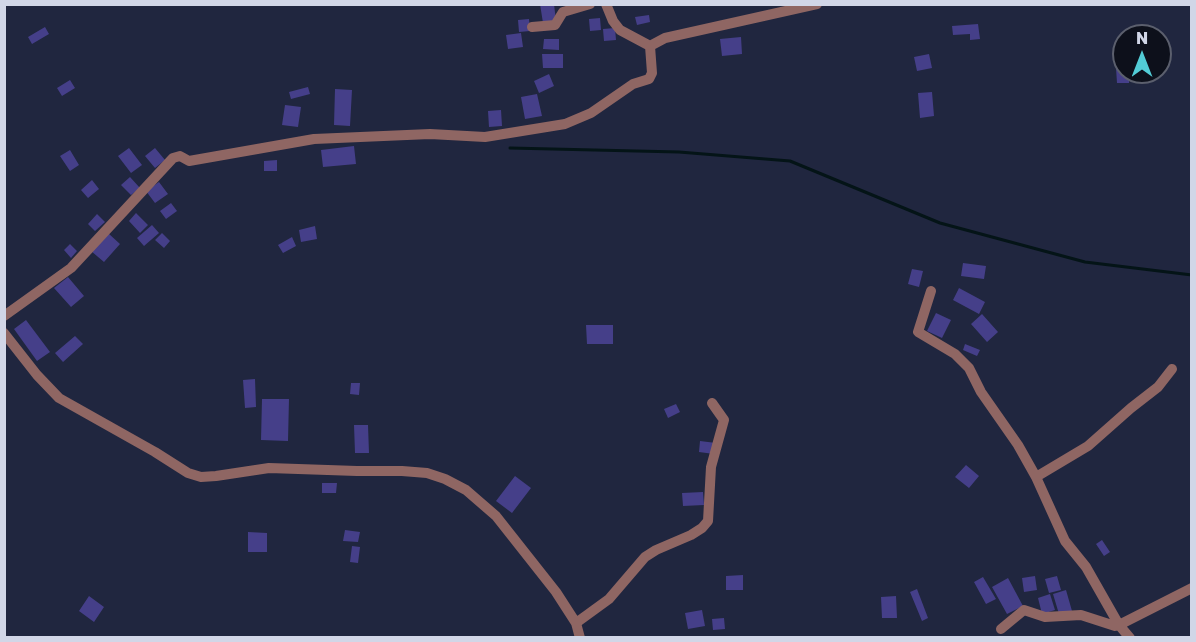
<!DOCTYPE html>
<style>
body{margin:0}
#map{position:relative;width:1196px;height:642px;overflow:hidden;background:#20263f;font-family:"Golos Text",sans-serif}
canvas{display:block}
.frame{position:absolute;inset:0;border:6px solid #d1d6e7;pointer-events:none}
.north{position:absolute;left:1112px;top:24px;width:60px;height:60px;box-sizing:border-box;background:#0d101b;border:2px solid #5b5f6d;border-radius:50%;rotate:0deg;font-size:16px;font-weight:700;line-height:24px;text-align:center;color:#d1d6e7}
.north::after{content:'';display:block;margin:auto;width:21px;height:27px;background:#52ccd6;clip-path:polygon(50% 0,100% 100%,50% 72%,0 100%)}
</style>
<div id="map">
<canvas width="1196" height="642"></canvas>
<div class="frame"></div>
<div class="north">N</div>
</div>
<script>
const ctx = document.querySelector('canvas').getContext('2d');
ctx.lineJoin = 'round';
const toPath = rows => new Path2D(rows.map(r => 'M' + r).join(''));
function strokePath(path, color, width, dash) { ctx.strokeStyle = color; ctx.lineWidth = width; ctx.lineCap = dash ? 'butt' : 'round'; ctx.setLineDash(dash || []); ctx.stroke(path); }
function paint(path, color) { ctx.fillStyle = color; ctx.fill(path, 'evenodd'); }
const stream = toPath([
 [510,148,679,152,790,161,940,223,1085,262,1192,275]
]);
const building = toPath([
 [540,4,554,4,556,21,543,23],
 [649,15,650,22,637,25,635,17],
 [600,18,601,30,590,31,589,19],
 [529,19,530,31,519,32,518,20],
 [978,24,980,39,970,40,970,34,953,35,952,26],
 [45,27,49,34,32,44,28,37],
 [615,28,616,40,604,41,603,29],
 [521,33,523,47,508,49,506,35],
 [741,37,742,54,722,56,720,39],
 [544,39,559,39,559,50,543,49],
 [1119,45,1124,45,1124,61,1117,60],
 [542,54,563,54,563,68,543,68],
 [929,54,932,68,917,71,914,57],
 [1116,68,1124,68,1124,72,1129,72,1129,83,1117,83],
 [549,74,554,86,539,93,534,81],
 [70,80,75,88,62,96,57,88],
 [308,87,310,94,291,99,289,92],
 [335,89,352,90,350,126,334,125],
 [932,92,934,116,920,118,918,93],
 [537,94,542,116,525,119,521,97],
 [285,105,301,107,298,127,282,125],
 [501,110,502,126,489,127,488,111],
 [354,146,356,164,323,167,321,150],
 [129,148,142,165,131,173,118,156],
 [155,148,165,160,155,168,145,156],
 [70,150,79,165,70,171,60,156],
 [277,160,277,171,264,171,264,161],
 [130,177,140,188,131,195,121,185],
 [92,180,99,189,88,198,81,190],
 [159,182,168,194,155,203,146,191],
 [171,203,177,211,166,219,160,211],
 [136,213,148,225,140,233,129,221],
 [97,214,105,222,95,231,88,224],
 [152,225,159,233,144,246,137,238],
 [315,226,317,239,301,242,299,230],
 [108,233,120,244,104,262,91,251],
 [162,233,170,241,164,248,155,240],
 [292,237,296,246,283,253,278,245],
 [70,244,77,251,71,258,64,250],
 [963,263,986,266,984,279,961,276],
 [912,269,923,271,919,287,908,284],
 [68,277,84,296,71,307,54,288],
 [959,288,985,302,979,314,953,300],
 [936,313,951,320,942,338,927,331],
 [982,314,998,332,987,342,971,324],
 [26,320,50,352,37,361,14,329],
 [586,325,613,325,613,344,587,344],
 [75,336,83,344,63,362,55,353],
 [965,344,980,350,977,356,963,350],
 [255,379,256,407,245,408,243,380],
 [351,383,360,383,359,395,350,394],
 [262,399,289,399,288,441,261,440],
 [676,404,680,412,668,418,664,409],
 [354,425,368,425,369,453,355,453],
 [700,441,716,443,714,454,699,452],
 [966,465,979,476,969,488,955,477],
 [515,476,531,488,512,513,496,501],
 [322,483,337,483,336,493,322,493],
 [703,492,704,505,683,506,682,493],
 [345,530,360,532,358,542,343,541],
 [248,532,267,533,267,552,248,552],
 [1102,540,1110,552,1104,556,1096,544],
 [352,546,360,547,358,563,350,562],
 [743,575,743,590,726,590,726,576],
 [1035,576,1037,590,1024,592,1022,578],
 [1057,576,1061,590,1049,593,1045,579],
 [983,577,996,599,986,604,974,582],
 [1008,578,1023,606,1007,614,992,587],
 [917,589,928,618,922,621,910,592],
 [1066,590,1072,611,1059,614,1053,594],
 [1050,594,1055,610,1042,614,1038,598],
 [89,596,104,607,94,622,79,611],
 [896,596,897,618,882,618,881,597],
 [702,610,705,626,688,629,685,613],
 [724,618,725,629,713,630,712,619]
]);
const minor = toPath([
 [606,4,613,21,620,30,650,46],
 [532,27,555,25,563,12,590,4],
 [650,46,665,38,817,4],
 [931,291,918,332,955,354,969,368,981,392,1018,445,1036,477,1065,541,1086,567,1119,625,1130,638],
 [4,316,71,268,173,158,180,156,189,161,314,139,430,134,485,137,565,124,591,113,633,84,649,79,652,73,650,46],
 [4,333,37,375,59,398,155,452,188,473,201,477,216,476,269,468,357,471,402,471,427,473,445,479,466,490,496,516,556,592,576,623,580,638],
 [1036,477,1088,446,1131,408,1158,387,1172,369],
 [576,623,609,599,645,557,656,550,691,535,702,528,708,521,711,467,724,420,712,403],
 [1001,629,1024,610,1045,617,1081,615,1115,626,1119,625,1192,588]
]);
strokePath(stream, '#041417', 3);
paint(building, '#453f89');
strokePath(minor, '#8f6663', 10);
</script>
